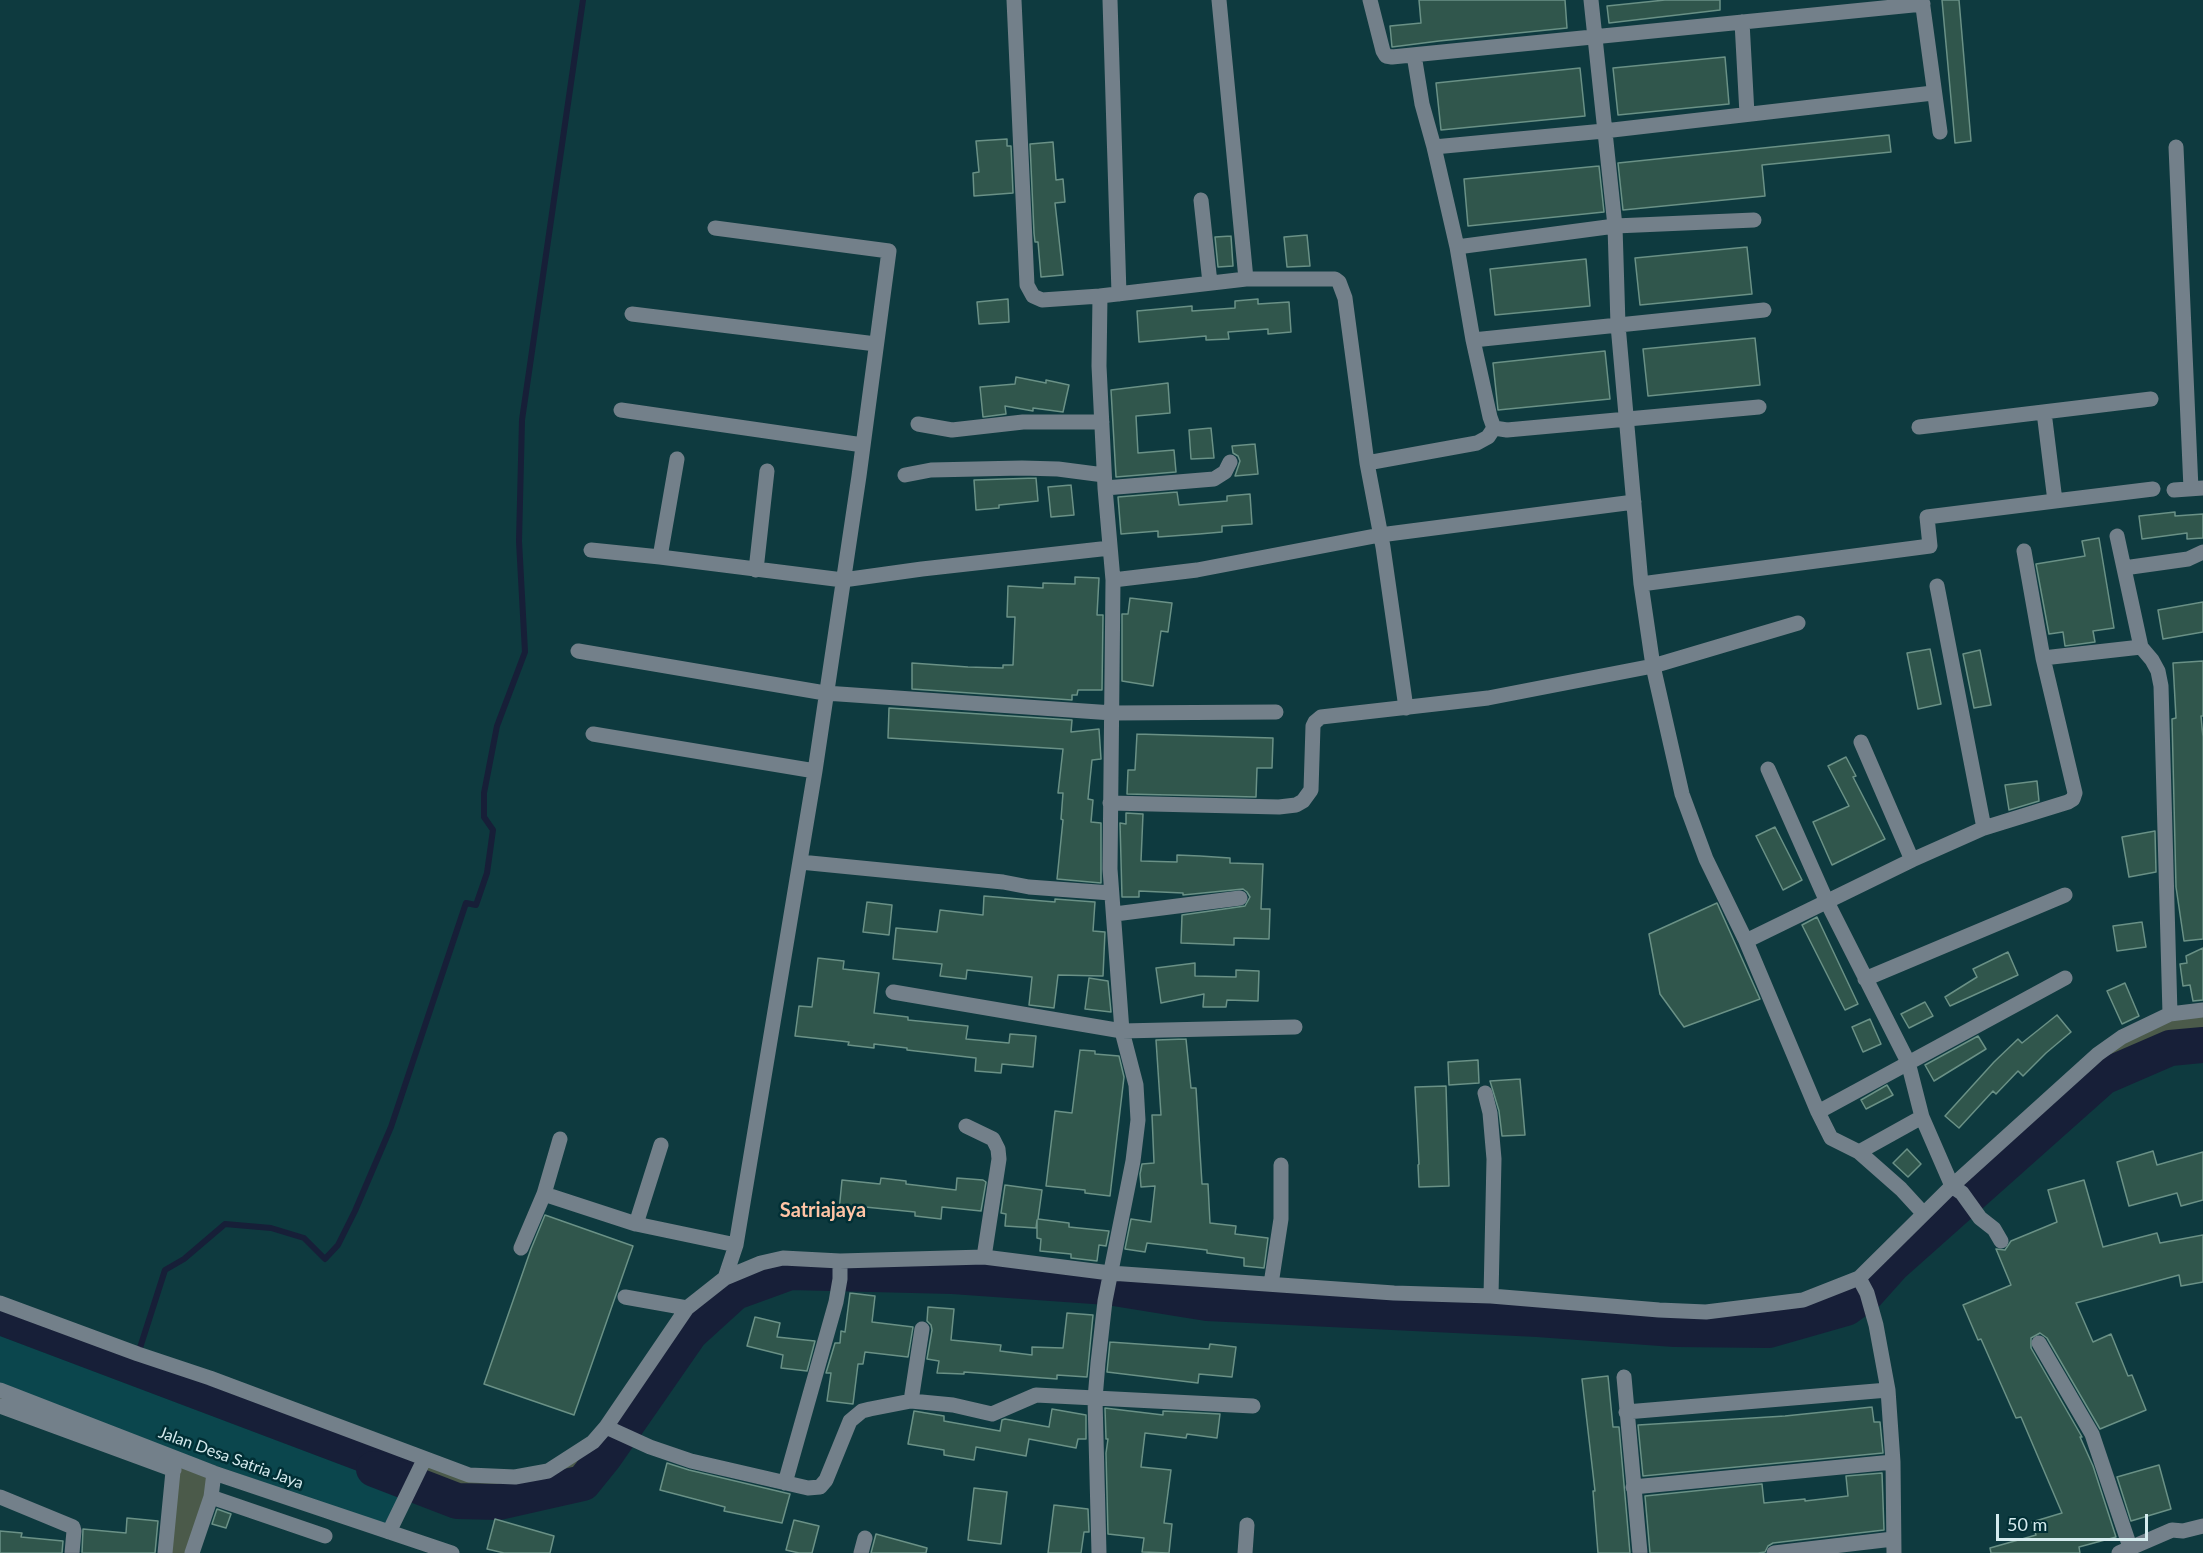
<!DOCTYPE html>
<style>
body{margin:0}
#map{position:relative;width:2203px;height:1553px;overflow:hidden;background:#0e3a3f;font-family:Lato,sans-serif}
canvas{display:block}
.scale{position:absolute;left:1996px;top:1514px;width:152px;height:27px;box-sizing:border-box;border:3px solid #d5ebee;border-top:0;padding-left:8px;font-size:18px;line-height:21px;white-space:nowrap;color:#d5ebee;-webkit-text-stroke:4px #012f35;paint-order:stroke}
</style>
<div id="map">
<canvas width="2203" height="1553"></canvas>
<div class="scale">50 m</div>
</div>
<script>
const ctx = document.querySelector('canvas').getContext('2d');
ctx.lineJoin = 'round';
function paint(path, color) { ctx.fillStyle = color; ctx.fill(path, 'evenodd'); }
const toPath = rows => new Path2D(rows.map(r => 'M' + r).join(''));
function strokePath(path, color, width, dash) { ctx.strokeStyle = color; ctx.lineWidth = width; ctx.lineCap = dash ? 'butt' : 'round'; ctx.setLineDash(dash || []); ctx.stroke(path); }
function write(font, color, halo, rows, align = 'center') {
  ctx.font = font + ' Lato,sans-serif'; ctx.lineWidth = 5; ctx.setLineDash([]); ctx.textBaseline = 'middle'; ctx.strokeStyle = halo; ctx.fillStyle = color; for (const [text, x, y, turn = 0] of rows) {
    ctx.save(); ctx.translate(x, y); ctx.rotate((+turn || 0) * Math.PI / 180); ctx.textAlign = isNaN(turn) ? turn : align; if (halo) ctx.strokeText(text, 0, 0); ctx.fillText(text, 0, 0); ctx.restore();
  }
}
const built = toPath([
 [0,1336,408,1490,391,1527,0,1390]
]);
const green = toPath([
 [2203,1010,2203,1045,2170,1048,2103,1077,1893,1264,1867,1293,1846,1308,1769,1330,1675,1329,1538,1319,1207,1303,1108,1287,953,1276,790,1272,735,1292,690,1333,604,1457,583,1483,499,1502,457,1501,412,1484,424,1460,515,1477,578,1453,687,1308,761,1263,984,1257,1659,1310,1781,1303,1859,1278,2122,1037],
 [0,1390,214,1473,192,1553,165,1553,173,1470,0,1406]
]);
const water = toPath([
 [0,1303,424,1460,408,1490,0,1336]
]);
const stream = toPath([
 [138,1354,165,1270,184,1259,225,1224,271,1228,304,1238,325,1259,338,1245,355,1211,391,1127,466,903,476,905,487,873,493,830,484,817,484,793,497,726,525,652,519,541,522,420,583,0]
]);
const river = toPath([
 [374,1469,457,1501,499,1502,583,1483,604,1457,690,1333,735,1292,790,1272,953,1276,1108,1287,1207,1303,1538,1319,1675,1329,1769,1330,1846,1308,1867,1293,1893,1264,2103,1077,2170,1048,2203,1045]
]);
const building = toPath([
 [1419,0,1565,0,1567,28,1439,41,1392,47,1390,26,1421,23,1419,0],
 [1665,0,1720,0,1720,10,1609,23,1607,6,1665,0],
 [1942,0,1959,0,1971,141,1955,143,1942,0],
 [1725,57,1729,104,1618,115,1613,68,1725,57],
 [1580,68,1585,116,1441,130,1436,83,1580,68],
 [1889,135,1891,152,1762,165,1765,196,1623,210,1618,163,1889,135],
 [1007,139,1007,146,1011,146,1013,193,974,196,973,173,979,172,976,141,1007,139],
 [1053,142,1056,180,1063,179,1065,202,1055,203,1063,275,1041,277,1038,242,1035,242,1034,233,1030,144,1053,142],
 [1599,166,1604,212,1468,226,1464,179,1599,166],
 [1307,235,1310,266,1287,267,1284,237,1307,235],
 [1231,236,1233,266,1218,267,1215,237,1231,236],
 [1747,247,1752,294,1640,305,1635,258,1747,247],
 [1586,259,1590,306,1495,315,1490,269,1586,259],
 [1008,299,1009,322,979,324,977,302,1008,299],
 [1258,299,1258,304,1289,302,1291,332,1268,334,1268,329,1228,332,1229,339,1206,340,1206,336,1139,342,1137,311,1192,306,1192,311,1235,308,1235,301,1258,299],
 [1755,338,1760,385,1648,396,1643,349,1755,338],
 [1605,351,1610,399,1498,410,1493,363,1605,351],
 [1016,377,1046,383,1046,380,1069,385,1063,412,1033,408,1033,411,1005,406,1006,414,983,417,980,387,1015,384,1016,377],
 [1168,383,1170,413,1136,416,1138,453,1174,450,1176,472,1116,477,1111,390,1168,383],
 [1211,428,1214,458,1191,459,1189,430,1211,428],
 [1255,444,1258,474,1235,476,1240,461,1238,456,1233,453,1232,446,1255,444],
 [1036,478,1038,501,999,505,999,508,976,510,974,480,1036,478],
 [1071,485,1074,515,1051,517,1048,487,1071,485],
 [1177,492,1179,505,1227,501,1227,496,1250,494,1252,524,1222,526,1222,532,1199,534,1158,537,1158,531,1121,534,1118,497,1177,492],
 [2175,512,2175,516,2203,514,2203,538,2187,539,2187,533,2142,539,2139,516,2175,512],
 [2099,538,2114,628,2093,631,2095,642,2065,646,2063,632,2049,634,2036,564,2085,556,2082,541,2099,538],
 [1075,577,1099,578,1097,615,1103,615,1102,690,1078,690,1077,695,1072,695,1072,700,912,689,912,663,968,667,1003,668,1003,665,1013,665,1015,617,1007,617,1008,586,1043,588,1043,583,1075,584,1075,577],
 [1130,598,1172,603,1168,632,1161,631,1153,686,1122,681,1122,614,1128,614,1130,598],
 [2203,602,2203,632,2163,639,2158,610,2203,602],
 [1930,649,1941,704,1918,709,1907,653,1930,649],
 [1980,650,1991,705,1974,708,1963,654,1980,650],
 [2203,661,2203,716,2201,716,2203,737,2203,939,2184,941,2176,887,2172,719,2176,718,2173,663,2203,661],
 [889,708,1072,720,1071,732,1099,729,1101,759,1092,760,1088,799,1093,800,1091,822,1101,823,1101,883,1057,879,1063,820,1061,819,1063,793,1058,793,1063,749,888,738,889,708],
 [1137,734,1273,738,1272,768,1257,768,1256,797,1127,794,1128,770,1135,770,1137,734],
 [1846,757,1856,776,1853,777,1885,839,1832,865,1813,822,1849,806,1828,766,1846,757],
 [2037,781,2039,801,2009,810,2005,785,2037,781],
 [1126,813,1143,814,1141,861,1177,862,1177,855,1200,856,1230,858,1230,863,1263,864,1261,909,1270,909,1269,939,1234,938,1234,945,1181,943,1182,915,1245,906,1250,897,1247,892,1243,889,1183,895,1183,893,1139,891,1139,897,1122,897,1120,823,1126,824,1126,813],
 [1775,827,1802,880,1783,890,1756,836,1775,827],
 [2155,831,2156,872,2129,877,2122,837,2155,831],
 [984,896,1055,902,1055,899,1095,902,1093,931,1105,932,1103,976,1058,975,1054,1008,1029,1005,1032,977,967,970,966,979,940,976,942,964,893,959,896,928,937,932,940,910,983,915,984,896],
 [867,902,892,905,889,935,863,932,867,902],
 [1717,903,1760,999,1684,1027,1660,994,1649,934,1717,903],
 [1817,917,1858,1004,1845,1010,1802,925,1817,917],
 [2142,922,2146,947,2117,951,2113,926,2142,922],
 [2203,948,2203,1000,2193,1001,2190,985,2183,986,2180,964,2187,963,2186,956,2203,948],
 [2008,952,2018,975,1950,1006,1945,997,1977,977,1973,969,2008,952],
 [818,958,844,961,843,969,879,973,874,1013,908,1017,908,1020,968,1026,966,1039,1009,1043,1010,1034,1036,1036,1033,1067,1002,1064,1001,1073,975,1071,976,1058,907,1050,907,1048,874,1044,874,1048,848,1045,849,1042,795,1036,799,1006,812,1007,818,958],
 [1195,963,1195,976,1236,977,1236,970,1259,971,1258,1001,1227,1000,1226,1007,1203,1007,1204,994,1161,1003,1156,968,1195,963],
 [1089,978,1108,981,1111,1012,1085,1009,1089,978],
 [2125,983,2139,1016,2122,1024,2107,991,2125,983],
 [1925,1002,1933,1016,1909,1028,1901,1014,1925,1002],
 [2057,1015,2071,1032,2046,1053,2023,1076,2018,1071,1996,1094,1993,1091,1959,1128,1945,1116,1994,1062,2018,1039,2022,1043,2057,1015],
 [1870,1019,1881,1044,1863,1052,1852,1027,1870,1019],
 [1978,1036,1986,1049,1934,1081,1925,1065,1978,1036],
 [1186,1039,1191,1088,1196,1088,1202,1184,1208,1184,1210,1223,1236,1226,1235,1234,1268,1238,1264,1268,1244,1266,1244,1258,1207,1253,1207,1250,1147,1243,1145,1252,1125,1249,1131,1219,1151,1222,1155,1186,1141,1187,1140,1174,1142,1164,1154,1163,1152,1115,1161,1115,1156,1040,1186,1039],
 [1080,1050,1095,1051,1095,1054,1119,1056,1124,1077,1110,1196,1085,1193,1085,1190,1046,1186,1055,1111,1072,1113,1080,1050],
 [1478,1060,1479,1083,1449,1085,1448,1062,1478,1060],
 [1520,1079,1525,1135,1502,1136,1499,1111,1490,1081,1520,1079],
 [1887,1085,1893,1095,1866,1109,1861,1100,1887,1085],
 [1446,1086,1449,1186,1419,1187,1418,1165,1419,1164,1415,1087,1446,1086],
 [1907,1149,1921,1164,1908,1177,1893,1163,1907,1149],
 [2153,1151,2157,1165,2203,1152,2203,1200,2181,1206,2177,1193,2129,1206,2117,1162,2153,1151],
 [881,1178,906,1181,906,1184,956,1190,957,1178,983,1180,986,1182,981,1211,942,1207,941,1219,915,1216,915,1212,865,1207,865,1213,839,1211,842,1180,880,1184,881,1178],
 [2084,1180,2103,1247,2157,1233,2160,1243,2203,1235,2203,1282,2181,1286,2179,1275,2076,1303,2093,1342,2111,1334,2128,1376,2132,1375,2146,1410,2100,1429,2047,1338,2040,1333,2031,1338,2031,1348,2082,1437,2080,1437,2093,1466,2116,1537,2079,1547,2080,1553,1991,1553,1990,1548,2036,1535,2032,1522,2062,1513,2021,1417,2016,1418,1981,1339,1978,1340,1963,1305,2011,1285,1996,1249,2005,1250,2011,1241,2057,1222,2048,1190,2084,1180],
 [1005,1185,1042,1190,1038,1219,1069,1223,1069,1227,1109,1231,1106,1246,1099,1245,1097,1261,1071,1258,1071,1254,1040,1251,1041,1239,1037,1238,1037,1220,1036,1228,1005,1226,1006,1214,1001,1213,1005,1185],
 [545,1215,633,1246,574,1415,484,1384,531,1249,545,1215],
 [850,1293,875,1296,872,1322,913,1327,908,1357,865,1352,863,1364,858,1364,853,1404,827,1401,831,1373,826,1373,835,1343,840,1343,841,1331,845,1332,850,1293],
 [928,1307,954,1309,951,1340,1001,1345,1000,1351,1032,1355,1032,1347,1063,1348,1067,1313,1093,1315,1087,1377,1057,1375,1057,1379,964,1372,964,1374,937,1373,939,1361,927,1359,932,1330,931,1325,927,1321,928,1307],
 [755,1317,780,1323,777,1337,815,1341,807,1371,781,1368,783,1355,747,1346,755,1317],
 [1110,1342,1209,1349,1210,1344,1236,1347,1232,1377,1199,1374,1198,1383,1107,1372,1110,1342],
 [1608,1376,1613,1427,1619,1427,1630,1553,1598,1553,1593,1491,1595,1491,1582,1379,1608,1376],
 [1872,1407,1874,1422,1880,1422,1883,1453,1643,1476,1638,1425,1785,1416,1872,1407],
 [1105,1408,1163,1415,1163,1411,1220,1414,1217,1438,1187,1434,1186,1438,1145,1433,1141,1467,1171,1470,1164,1523,1172,1524,1169,1553,1142,1552,1144,1538,1108,1534,1106,1453,1108,1439,1106,1439,1105,1408],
 [1052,1409,1086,1415,1086,1439,1078,1439,1076,1448,1029,1439,1026,1456,976,1447,974,1460,944,1455,944,1450,908,1444,914,1411,944,1416,944,1421,1000,1431,1002,1420,1005,1419,1049,1427,1052,1409],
 [667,1463,689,1470,790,1494,782,1523,724,1511,725,1507,660,1490,667,1463],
 [2159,1465,2171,1509,2131,1521,2117,1477,2159,1465],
 [1882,1473,1884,1530,1773,1543,1768,1546,1765,1552,1758,1553,1650,1553,1645,1496,1762,1484,1764,1503,1805,1499,1805,1501,1848,1496,1846,1476,1882,1473],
 [974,1488,1007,1492,1001,1544,968,1540,974,1488],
 [1054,1505,1088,1509,1089,1532,1084,1532,1081,1553,1048,1553,1054,1505],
 [217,1509,231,1514,226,1528,212,1524,217,1509],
 [127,1518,158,1521,155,1553,82,1553,83,1529,126,1533,127,1518],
 [495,1519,554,1536,550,1553,504,1553,487,1549,495,1519],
 [794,1520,819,1526,812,1553,799,1553,786,1550,794,1520],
 [0,1531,22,1533,21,1537,63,1541,62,1553,0,1553,0,1531],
 [876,1534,927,1548,926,1553,871,1553,876,1534]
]);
const minor = toPath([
 [1014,0,1027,285,1033,296,1042,300,1100,296],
 [1110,0,1119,294],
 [1219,0,1246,279],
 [1370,0,1383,51,1386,56,1392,57,1923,4],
 [1591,0,1615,226,1618,325,1641,584,1653,666,1682,794,1706,859,1746,941,1818,1112,1831,1138,1859,1152,1901,1189,1923,1213],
 [1922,0,1940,132],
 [1742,22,1747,114],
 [1414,55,1422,104,1434,147,1457,247,1473,340,1490,417,1494,428],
 [1434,147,1604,131,1933,93],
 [2176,147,2191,489],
 [1201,200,1210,283],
 [715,228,889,251,859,476,815,771,736,1245,725,1278],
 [1457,247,1615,226,1754,220],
 [632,314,876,344],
 [1473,340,1764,310],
 [621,410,863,445],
 [2044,412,2055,501,2153,489],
 [918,424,952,430,1023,422,1102,422],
 [1919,427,2151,399],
 [1494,428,1507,430,1759,407],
 [1367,463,1477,443,1488,437,1494,428],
 [905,475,931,470,1022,468,1058,469,1104,475],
 [1105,488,1214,479,1225,472,1230,462],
 [2174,490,2203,488],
 [2117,536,2141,647,2152,660,2158,671,2161,686,2170,1014],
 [591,550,660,557,843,580,922,569,1110,548],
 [660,557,677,459],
 [2124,568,2188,559,2203,552],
 [756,570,767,471],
 [1113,580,1197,570,1380,535,1634,502],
 [1641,584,1930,546,1927,517,2055,501],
 [578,651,825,693,1113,713,1276,712],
 [2043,658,2141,647],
 [593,734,815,771],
 [1861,742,1912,860],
 [1768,769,1827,902,1908,1062,1922,1117,1952,1186,1962,1193,1980,1218,1994,1229,2001,1241],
 [1110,803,1279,807,1296,805,1303,801,1311,790,1313,726,1315,722,1321,717,1488,698,1653,666,1798,623],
 [1984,828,2068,802,2073,799,2075,793,2043,658,2024,551],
 [800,862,1003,882,1029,887,1111,893],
 [1115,914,1240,898],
 [1746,941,1912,860,1984,828,1937,586],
 [1865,979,2065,895],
 [893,992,1122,1031,1295,1027],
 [1485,1093,1490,1113,1494,1159,1491,1296],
 [1818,1112,2065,978],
 [966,1126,993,1139,998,1149,999,1159,984,1257],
 [1859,1152,1922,1117],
 [544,1194,560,1139],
 [636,1224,661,1145],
 [521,1248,544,1194,636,1224,736,1245],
 [1859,1278,1867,1293,1876,1325,1888,1390,1893,1462,1894,1553],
 [1271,1284,1281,1219,1281,1165],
 [625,1297,687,1308],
 [0,1303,138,1354,210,1378,469,1475,515,1477,548,1471,593,1442,606,1427,687,1308,725,1278,761,1263,783,1258,840,1261,984,1257,1110,1273,1394,1293,1491,1296,1659,1310,1706,1312,1803,1300,1859,1278,1952,1186,2098,1054,2122,1037,2170,1014,2203,1010],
 [2039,1343,2092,1434,2130,1547],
 [1624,1377,1640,1553],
 [0,1390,214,1473,452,1553],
 [911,1401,922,1329],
 [0,1406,174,1470],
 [1626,1412,1888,1390],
 [606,1427,650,1447,691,1461,808,1488,820,1487,826,1480,850,1421,862,1411,870,1409,911,1401,953,1405,992,1414,1036,1395,1253,1406],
 [785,1483,836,1302,840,1279,840,1261],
 [1633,1487,1893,1462],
 [0,1497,73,1527,74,1531,72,1553],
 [211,1497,325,1536],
 [389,1532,424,1460],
 [165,1553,174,1461],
 [192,1553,211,1497,214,1473],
 [861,1553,865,1538],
 [1099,1553,1095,1399,1098,1363,1105,1301,1133,1161,1138,1120,1136,1085,1122,1031,1110,869,1113,580,1105,488,1099,366,1100,296,1246,279,1335,279,1339,282,1345,298,1367,463,1383,547,1406,708],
 [1245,1553,1247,1525],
 [1774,1553,1893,1539],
 [2119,1553,2172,1530,2183,1531,2203,1526]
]);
const streetNames = [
 ["Jalan Desa Satria Jaya",231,1458,20]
];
const quarterNames = [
 ["Satriajaya",823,1211]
];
paint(built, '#0b464d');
paint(green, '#4b5a4a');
paint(water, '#171f38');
strokePath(stream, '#171f38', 6);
strokePath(river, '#171f38', 36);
paint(building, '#30564c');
strokePath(building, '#6a9186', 1.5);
strokePath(minor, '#73808a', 15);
write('16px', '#d5ebee', '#012f35', streetNames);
write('bold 20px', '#ffc4a5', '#012f35', quarterNames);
</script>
